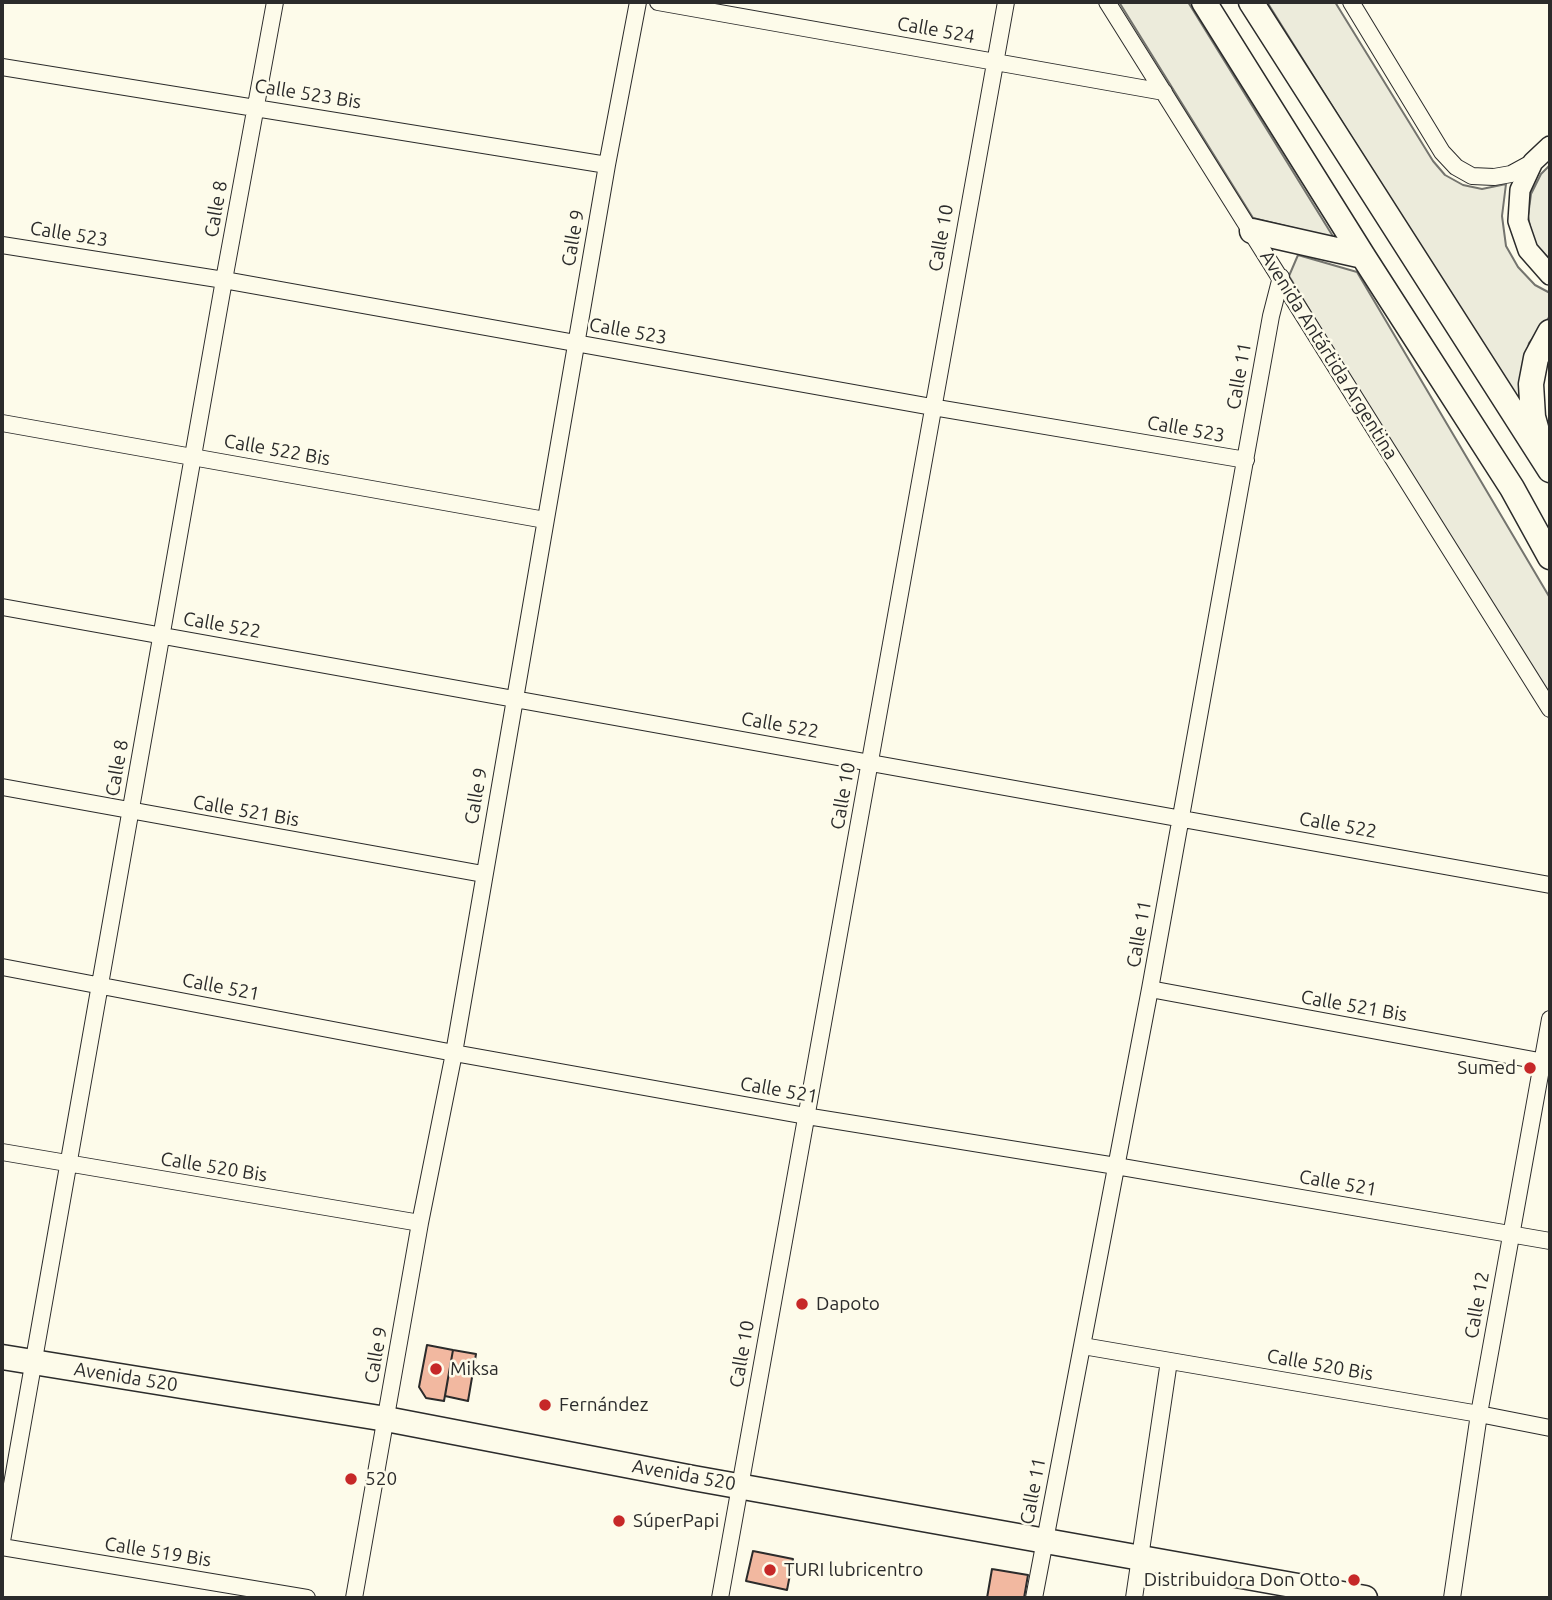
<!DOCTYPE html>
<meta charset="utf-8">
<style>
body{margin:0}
#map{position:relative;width:1552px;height:1600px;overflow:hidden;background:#fdfbea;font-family:Ubuntu,sans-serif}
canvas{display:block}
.frame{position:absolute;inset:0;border:4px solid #2b2b2b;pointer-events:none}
</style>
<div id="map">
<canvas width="1552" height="1600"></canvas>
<div class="frame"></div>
</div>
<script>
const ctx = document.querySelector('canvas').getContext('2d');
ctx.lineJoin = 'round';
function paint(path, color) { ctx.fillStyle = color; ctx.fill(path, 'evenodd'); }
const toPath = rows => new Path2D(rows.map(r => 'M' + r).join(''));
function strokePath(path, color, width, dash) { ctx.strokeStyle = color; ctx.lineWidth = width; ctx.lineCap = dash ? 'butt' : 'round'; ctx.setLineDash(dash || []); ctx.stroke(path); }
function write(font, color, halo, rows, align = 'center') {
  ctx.font = font + ' Ubuntu,sans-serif'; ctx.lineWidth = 5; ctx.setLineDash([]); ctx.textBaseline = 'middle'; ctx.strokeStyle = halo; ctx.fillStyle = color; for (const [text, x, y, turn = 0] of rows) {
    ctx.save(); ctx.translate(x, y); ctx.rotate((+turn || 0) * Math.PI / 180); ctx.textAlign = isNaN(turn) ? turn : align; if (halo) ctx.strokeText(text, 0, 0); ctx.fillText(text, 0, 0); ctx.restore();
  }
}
const green = toPath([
 [1119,2,1188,2,1334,238,1253,218,1119,2],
 [1267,2,1335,2,1433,161,1445,175,1463,185,1482,189,1506,184,1502,216,1506,246,1518,267,1535,285,1550,293,1550,316,1529,343,1524,374,1523,411,1267,2],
 [1550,165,1550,262,1543,256,1532,238,1528,216,1531,194,1541,174,1550,165],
 [1298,255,1357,272,1550,598,1550,707,1289,276,1298,255]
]);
const building = toPath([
 [427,1345,453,1350,444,1401,426,1398,419,1387,427,1345],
 [453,1350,476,1354,468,1401,445,1396,453,1350],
 [753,1551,793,1559,787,1590,746,1581,753,1551],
 [992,1569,1028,1575,1024,1598,987,1598,992,1569]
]);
const minor = toPath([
 [658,2,1164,92],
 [1107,2,1550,709],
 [1351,2,1442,152,1456,167,1472,176,1494,177,1511,174,1533,162],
 [2,67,607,165],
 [2,245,224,280,932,407,1246,460],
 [2,423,545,520],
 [2,607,1550,885],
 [2,787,483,874],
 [2,967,454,1053,806,1116,1116,1166,1550,1241],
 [1150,989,1550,1063],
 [2,1152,420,1223],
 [1083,1346,1479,1414,1550,1428],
 [2,1541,224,280,275,2],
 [2,1547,307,1598],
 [354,1598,420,1223,454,1053,607,165,638,2],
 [720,1598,1006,2],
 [1034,1598,1150,989,1271,316,1281,277],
 [1134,1598,1169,1361],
 [1452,1598,1479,1414,1550,1019]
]);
const tertiary = toPath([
 [1550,146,1533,162,1520,190,1518,221,1528,250,1550,275]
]);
const primary = toPath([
 [1204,2,1363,256,1512,488,1550,557],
 [1251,2,1550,470],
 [1252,231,1363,256],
 [1540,442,1533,417,1531,384,1536,358,1550,332],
 [2,1357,386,1419,693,1478,1365,1598]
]);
const markers = [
 [1530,1068,7,"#c62828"],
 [802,1304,7,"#c62828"],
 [436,1369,7,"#c62828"],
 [545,1405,7,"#c62828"],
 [351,1479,7,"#c62828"],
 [619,1521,7,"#c62828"],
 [770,1570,7,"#c62828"],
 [1354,1580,7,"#c62828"]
];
const streetNames = [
 ["Calle 524",936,30,10],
 ["Calle 523 Bis",308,94,9],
 ["Calle 8",216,209,-80],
 ["Calle 523",69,234,9],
 ["Calle 9",573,238,-80],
 ["Calle 10",941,238,-80],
 ["Calle 523",628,331,10],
 ["Avenida Antártida Argentina",1329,355,58],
 ["Calle 11",1239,376,-80],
 ["Calle 523",1186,429,10],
 ["Calle 522 Bis",277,450,10],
 ["Calle 522",222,625,10],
 ["Calle 522",780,725,10],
 ["Calle 8",117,768,-80],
 ["Calle 9",476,796,-80],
 ["Calle 10",843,796,-80],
 ["Calle 521 Bis",246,811,10],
 ["Calle 522",1338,825,10],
 ["Calle 11",1139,934,-80],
 ["Calle 521",221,987,11],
 ["Calle 521 Bis",1354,1006,10],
 ["Calle 521",779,1090,10],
 ["Calle 520 Bis",214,1167,9],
 ["Calle 521",1338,1183,10],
 ["Calle 12",1477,1305,-80],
 ["Calle 10",742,1354,-80],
 ["Calle 9",376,1355,-80],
 ["Calle 520 Bis",1320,1365,10],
 ["Avenida 520",126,1377,9],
 ["Avenida 520",684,1475,10],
 ["Calle 11",1033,1491,-79],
 ["Calle 519 Bis",158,1552,9]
];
const poiNames = [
 ["Sumed",1516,1068,"right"],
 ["Dapoto",816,1304],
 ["Miksa",450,1369],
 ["Fernández",559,1405],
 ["520",365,1479],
 ["SúperPapi",633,1521],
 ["TURI lubricentro",784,1570],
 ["Distribuidora Don Otto",1340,1580,"right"]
];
paint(green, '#ecebdb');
strokePath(green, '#74746e', 2);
paint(building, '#f2b8a0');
strokePath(building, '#2b2b2b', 2);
strokePath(minor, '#2b2b2b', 18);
strokePath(tertiary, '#2b2b2b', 22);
strokePath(primary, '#2b2b2b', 27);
strokePath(minor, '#fdfbea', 16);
strokePath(tertiary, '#fdfbea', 19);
strokePath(primary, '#fdfbea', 24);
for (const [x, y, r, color] of markers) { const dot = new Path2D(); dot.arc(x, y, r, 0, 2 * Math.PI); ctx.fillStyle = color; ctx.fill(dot); strokePath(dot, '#fdfbea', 2.5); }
write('19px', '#2b2b2b', '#fdfbea', streetNames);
write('19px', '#2b2b2b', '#fdfbea', poiNames, 'left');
</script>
